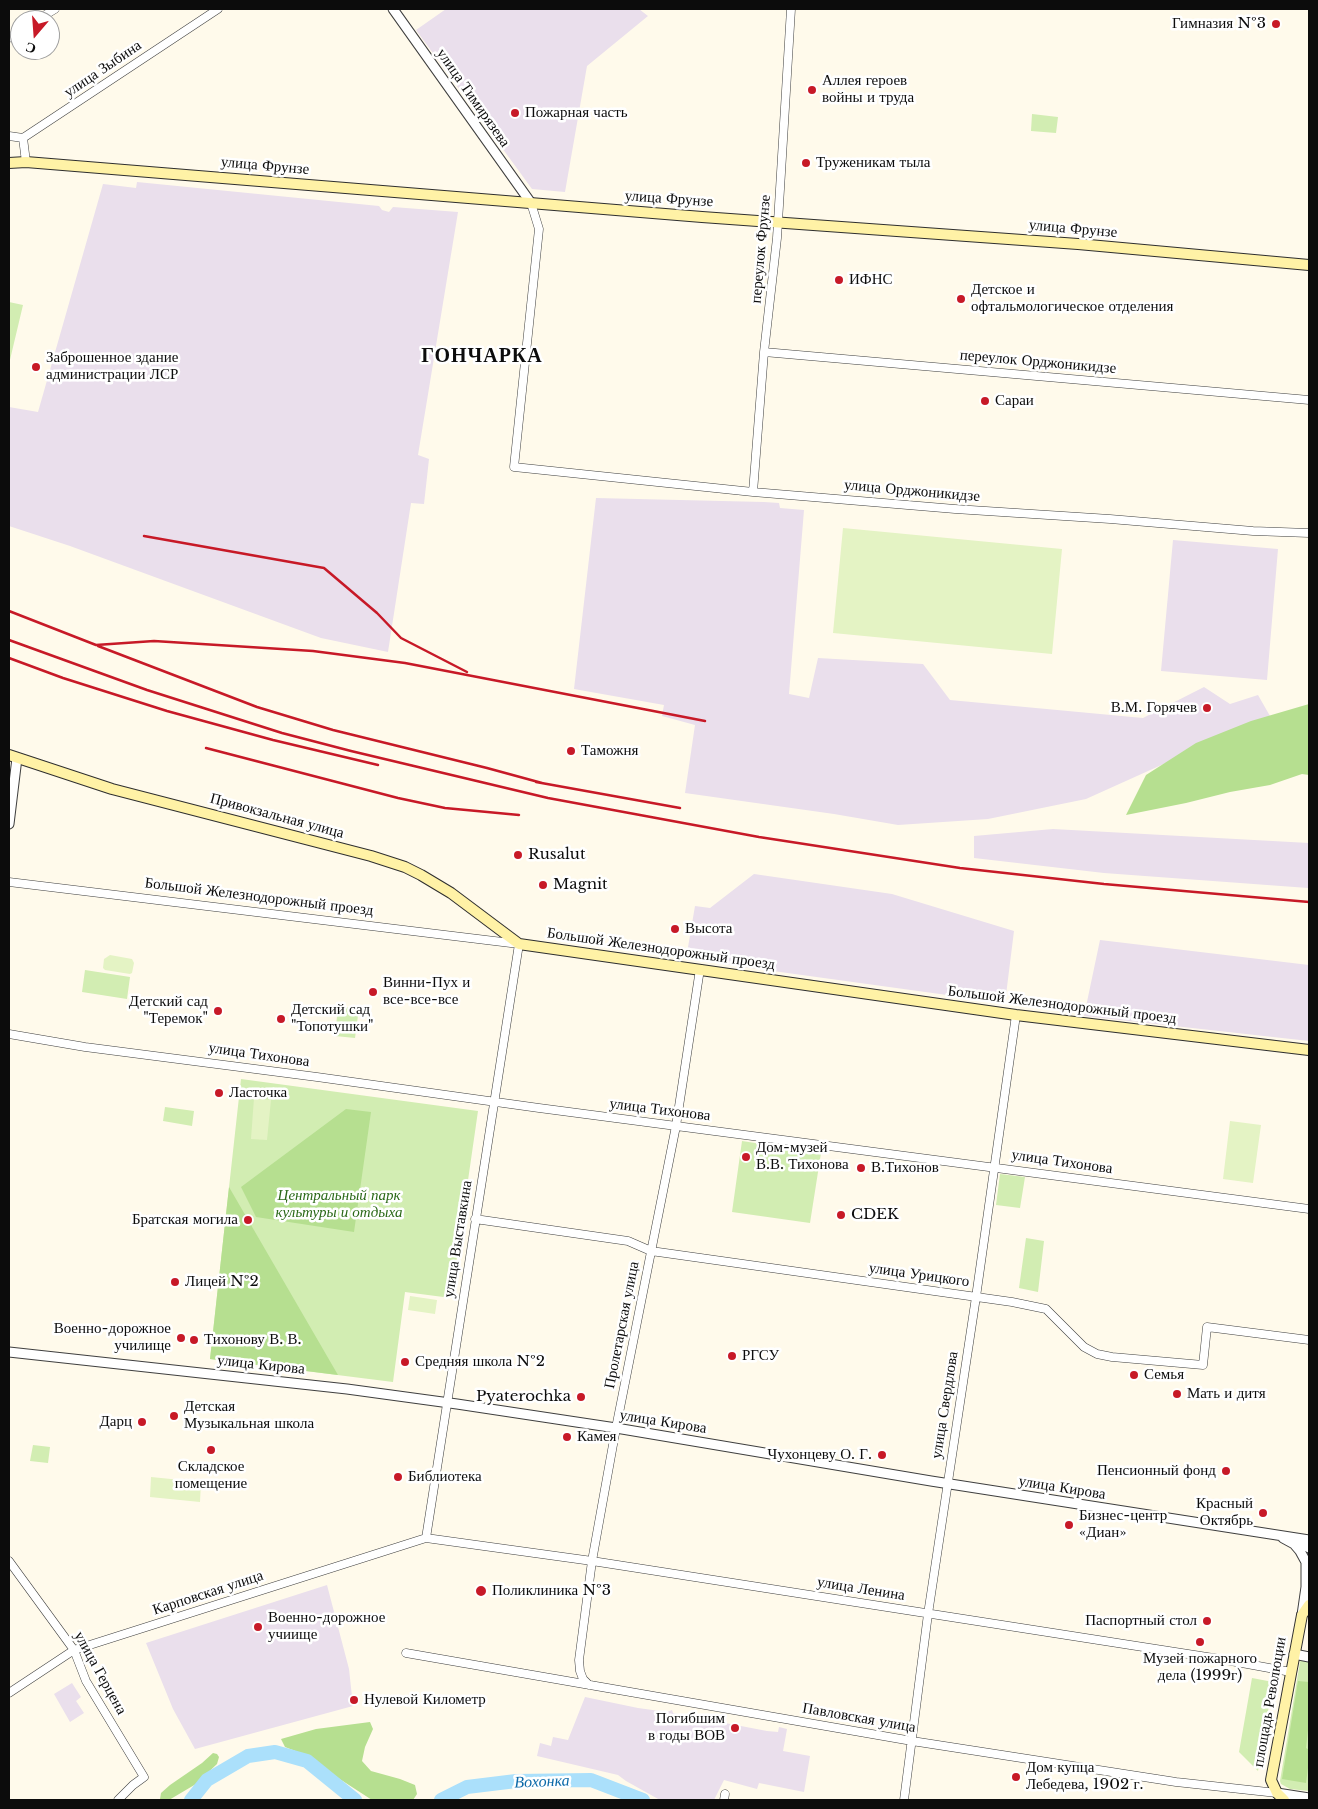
<!DOCTYPE html>
<meta charset="utf-8">
<style>
body{margin:0}
#map{position:relative;width:1318px;height:1809px;overflow:hidden;background:#fffaeb;font-family:"Libre Baskerville",serif}
canvas{display:block}
.frame{position:absolute;inset:0;border:10px solid #0c0c0c;pointer-events:none}
.north{position:absolute;left:10px;top:10px;width:50px;height:50px;box-sizing:border-box;background:#fff;border:1px solid #9e9e9e;border-radius:50%;rotate:198deg;font-size:14px;font-weight:700;line-height:20px;text-align:center;color:#0c0c0c}
.north::after{content:'';display:block;margin:auto;width:18px;height:22px;background:#c71927;clip-path:polygon(50% 0,100% 100%,50% 72%,0 100%)}
</style>
<div id="map">
<canvas width="1318" height="1809"></canvas>
<div class="frame"></div>
<div class="north">С</div>
</div>
<script>
const ctx = document.querySelector('canvas').getContext('2d');
ctx.lineJoin = 'round';
function paint(path, color) { ctx.fillStyle = color; ctx.fill(path, 'evenodd'); }
const toPath = rows => new Path2D(rows.map(r => 'M' + r).join(''));
function strokePath(path, color, width, dash) { ctx.strokeStyle = color; ctx.lineWidth = width; ctx.lineCap = dash ? 'butt' : 'round'; ctx.setLineDash(dash || []); ctx.stroke(path); }
function write(font, color, halo, rows, align = 'center') {
  ctx.font = font + ' "Libre Baskerville",serif'; ctx.lineWidth = 5; ctx.setLineDash([]); ctx.textBaseline = 'middle'; ctx.strokeStyle = halo; ctx.fillStyle = color; for (const [text, x, y, turn = 0] of rows) {
    ctx.save(); ctx.translate(x, y); ctx.rotate((+turn || 0) * Math.PI / 180); ctx.textAlign = isNaN(turn) ? turn : align; if (halo) ctx.strokeText(text, 0, 0); ctx.fillText(text, 0, 0); ctx.restore();
  }
}
const industrial = toPath([
 [446,9,639,9,648,16,587,66,565,192,532,189,416,30],
 [137,182,379,206,382,210,389,212,393,207,458,212,418,455,429,459,424,504,411,503,388,652,321,638,70,546,9,526,9,407,38,412,103,184,136,188],
 [596,498,764,502,779,503,780,508,804,510,789,694,809,698,818,658,923,664,950,700,1143,718,1204,687,1230,704,1258,695,1270,716,1086,799,988,819,898,825,834,814,685,793,695,725,662,716,664,705,574,689],
 [1173,540,1278,549,1267,680,1161,671],
 [1053,829,1309,843,1308,888,1104,873,974,858,974,836],
 [754,874,892,894,1014,931,1005,1003,686,959,695,906,710,908],
 [1100,940,1309,965,1309,1041,1084,1016],
 [327,1585,349,1669,353,1706,195,1749,173,1709,146,1643],
 [72,1683,81,1697,76,1701,84,1713,70,1722,54,1694],
 [585,1697,638,1708,667,1712,672,1710,673,1713,767,1731,778,1732,779,1727,787,1729,783,1751,810,1756,804,1792,759,1783,757,1789,724,1780,714,1800,660,1800,626,1781,618,1775,537,1756,540,1743,551,1746,553,1737,568,1740]
]);
const green = toPath([
 [1032,114,1058,117,1056,133,1031,131],
 [9,302,23,305,9,364],
 [85,970,130,977,127,999,82,992],
 [338,1007,359,1008,355,1038,335,1036],
 [241,1079,478,1111,451,1298,405,1292,393,1382,210,1359],
 [165,1107,194,1111,192,1126,163,1121],
 [742,1141,821,1153,810,1223,732,1212],
 [1000,1174,1025,1177,1020,1208,996,1205],
 [1026,1238,1044,1241,1038,1292,1019,1288],
 [33,1445,50,1447,48,1463,30,1461],
 [1301,1656,1309,1657,1309,1791,1290,1789,1281,1784,1280,1781],
 [1252,1678,1273,1682,1258,1771,1239,1752]
]);
const forest = toPath([
 [1309,704,1309,775,1302,774,1270,785,1230,792,1186,803,1126,815,1146,775,1196,743,1251,721],
 [346,1109,371,1112,354,1232,256,1217,241,1187],
 [229,1187,338,1375,210,1359],
 [1298,1681,1309,1682,1309,1721,1306,1748,1309,1750,1309,1760,1306,1783,1282,1779],
 [370,1722,373,1729,365,1747,362,1761,371,1771,400,1779,415,1785,417,1794,413,1800,372,1800,298,1752,285,1747,281,1739,316,1729],
 [213,1753,217,1754,219,1757,217,1764,196,1784,169,1800,160,1799,161,1793,170,1785,202,1763]
]);
const pitch = toPath([
 [843,528,1062,549,1052,654,833,633],
 [110,955,132,959,134,963,132,973,130,974,105,970,103,968,104,959],
 [254,1098,271,1100,267,1140,251,1139],
 [1230,1121,1261,1125,1253,1183,1223,1179],
 [410,1296,437,1300,435,1314,408,1310],
 [151,1477,201,1482,200,1502,150,1497]
]);
const river = toPath([
 [191,1800,207,1780,248,1756,275,1752,307,1761,355,1800],
 [441,1800,467,1787,516,1781,591,1780,643,1800]
]);
const minor = toPath([
 [37,20,55,9],
 [9,38,20,31],
 [9,136,23,138],
 [26,162,23,138,218,9],
 [531,203,539,229,514,467,753,492,955,509,1110,519,1253,531,1309,533],
 [764,352,1309,400],
 [753,492,764,352,777,238,791,9],
 [9,882,519,944,426,1538],
 [9,1034,85,1047,317,1077,539,1108,1309,1209],
 [475,1219,628,1241,651,1251,1012,1302,1046,1309,1084,1347,1097,1354,1112,1357,1203,1365,1207,1327,1309,1340],
 [9,1561,74,1650,86,1681,144,1777,133,1785,118,1800],
 [406,1653,912,1741,1176,1782,1277,1793],
 [589,1685,583,1679,580,1671,579,1660,592,1561,616,1428,676,1126,700,969],
 [9,1693,74,1650,426,1538,592,1561,1220,1659,1291,1672],
 [724,1800,725,1794],
 [904,1800,928,1614,976,1297,1016,1015]
]);
const tertiary = toPath([
 [393,9,531,203],
 [9,824,17,758],
 [9,1352,347,1389,457,1404,616,1428,931,1481,1309,1540],
 [1283,1538,1294,1544,1300,1551,1306,1562,1306,1587,1302,1615],
 [1297,1540,1309,1548],
 [1294,1654,1309,1657],
 [1277,1793,1309,1798]
]);
const secondary = toPath([
 [9,163,26,162,702,217,1078,244,1309,265],
 [9,755,112,789,371,856,405,867,421,875,451,893,519,944,1016,1015,1309,1050],
 [1284,1800,1277,1793,1271,1780,1302,1615,1309,1605]
]);
const rail = toPath([
 [144,536,324,568,377,613,401,638,467,672],
 [9,611,96,645,154,641,313,651,405,663,705,721],
 [9,640,147,690,282,733,351,751,548,798,759,837,960,868,1104,884,1309,902],
 [98,646,257,707,333,730,487,768,542,783],
 [9,658,63,678,167,711,273,740,378,765],
 [206,748,398,798,445,808,519,815],
 [536,782,680,808]
]);
const markers = [
 [1276,24,5,"#c71927"],
 [812,90,5,"#c71927"],
 [515,113,5,"#c71927"],
 [806,163,5,"#c71927"],
 [839,280,5,"#c71927"],
 [961,299,5,"#c71927"],
 [36,367,5,"#c71927"],
 [985,401,5,"#c71927"],
 [1207,708,5,"#c71927"],
 [571,751,5,"#c71927"],
 [518,855,5,"#c71927"],
 [543,885,5,"#c71927"],
 [675,929,5,"#c71927"],
 [373,992,5,"#c71927"],
 [218,1011,5,"#c71927"],
 [281,1019,5,"#c71927"],
 [219,1093,5,"#c71927"],
 [746,1157,5,"#c71927"],
 [861,1168,5,"#c71927"],
 [841,1215,5,"#c71927"],
 [248,1220,5,"#c71927"],
 [175,1282,5,"#c71927"],
 [181,1338,5,"#c71927"],
 [194,1340,5,"#c71927"],
 [732,1356,5,"#c71927"],
 [405,1362,5,"#c71927"],
 [1134,1375,5,"#c71927"],
 [1177,1394,5,"#c71927"],
 [581,1397,5,"#c71927"],
 [174,1416,5,"#c71927"],
 [142,1422,5,"#c71927"],
 [567,1437,5,"#c71927"],
 [211,1450,5,"#c71927"],
 [882,1455,5,"#c71927"],
 [1226,1471,5,"#c71927"],
 [398,1477,5,"#c71927"],
 [1263,1513,5,"#c71927"],
 [1069,1525,5,"#c71927"],
 [481,1591,6,"#c71927"],
 [1207,1621,5,"#c71927"],
 [258,1627,5,"#c71927"],
 [1200,1642,5,"#c71927"],
 [354,1700,5,"#c71927"],
 [735,1728,5,"#c71927"],
 [1016,1777,5,"#c71927"]
];
const poiNames = [
 ["Гимназия №3",1266,24,"right"],
 ["Аллея героев",822,81],
 ["войны и труда",822,98],
 ["Пожарная часть",525,113],
 ["Труженикам тыла",816,163],
 ["ИФНС",849,280],
 ["Детское и",971,290],
 ["офтальмологическое отделения",971,307],
 ["Заброшенное здание",46,358],
 ["администрации ЛСР",46,375],
 ["Сараи",995,401],
 ["В.М. Горячев",1197,708,"right"],
 ["Таможня",581,751],
 ["Rusalut",528,855],
 ["Magnit",553,885],
 ["Высота",685,929],
 ["Винни-Пух и",383,983],
 ["все-все-все",383,1000],
 ["Детский сад",208,1002,"right"],
 ["\"Теремок\"",208,1019,"right"],
 ["Детский сад",291,1010],
 ["\"Топотушки\"",291,1027],
 ["Ласточка",229,1093],
 ["Дом-музей",756,1148],
 ["В.В. Тихонова",756,1165],
 ["В.Тихонов",871,1168],
 ["CDEK",851,1215],
 ["Братская могила",238,1220,"right"],
 ["Лицей №2",185,1282],
 ["Военно-дорожное",171,1329,"right"],
 ["училище",171,1346,"right"],
 ["Тихонову В. В.",204,1340],
 ["РГСУ",742,1356],
 ["Средняя школа №2",415,1362],
 ["Семья",1144,1375],
 ["Мать и дитя",1187,1394],
 ["Pyaterochka",571,1397,"right"],
 ["Детская",184,1407],
 ["Музыкальная школа",184,1424],
 ["Дарц",132,1422,"right"],
 ["Камея",577,1437],
 ["Чухонцеву О. Г.",872,1455,"right"],
 ["Складское",211,1467,"center"],
 ["помещение",211,1484,"center"],
 ["Пенсионный фонд",1216,1471,"right"],
 ["Библиотека",408,1477],
 ["Красный",1253,1504,"right"],
 ["Октябрь",1253,1521,"right"],
 ["Бизнес-центр",1079,1516],
 ["«Диан»",1079,1533],
 ["Поликлиника №3",492,1591],
 ["Военно-дорожное",268,1618],
 ["учиище",268,1635],
 ["Паспортный стол",1197,1621,"right"],
 ["Музей пожарного",1200,1659,"center"],
 ["дела (1999г)",1200,1676,"center"],
 ["Нулевой Километр",364,1700],
 ["Погибшим",725,1719,"right"],
 ["в годы ВОВ",725,1736,"right"],
 ["Дом купца",1026,1768],
 ["Лебедева, 1902 г.",1026,1785]
];
const streetNames = [
 ["улица Зыбина",103,69,-34],
 ["улица Тимирязева",473,98,55],
 ["улица Фрунзе",265,166,5],
 ["улица Фрунзе",669,199,4],
 ["улица Фрунзе",1073,229,5],
 ["переулок Фрунзе",761,249,-85],
 ["переулок Орджоникидзе",1038,362,5],
 ["улица Орджоникидзе",912,491,5],
 ["Привокзальная улица",277,816,15],
 ["Большой Железнодорожный проезд",259,897,7],
 ["Большой Железнодорожный проезд",661,949,8],
 ["Большой Железнодорожный проезд",1062,1005,7],
 ["улица Тихонова",259,1055,8],
 ["улица Тихонова",660,1110,7],
 ["улица Тихонова",1062,1162,8],
 ["улица Выставкина",458,1239,-81],
 ["улица Урицкого",919,1275,8],
 ["Пролетарская улица",622,1325,-79],
 ["улица Кирова",261,1365,6],
 ["улица Свердлова",945,1405,-81],
 ["улица Кирова",663,1422,9],
 ["улица Кирова",1062,1488,9],
 ["улица Ленина",861,1589,9],
 ["Карповская улица",208,1593,-18],
 ["улица Герцена",100,1673,61],
 ["площадь Революции",1270,1702,-80],
 ["Павловская улица",859,1718,10]
];
const parkNames = [
 ["Центральный парк",339,1196],
 ["культуры и отдыха",339,1213]
];
const waterNames = [
 ["Вохонка",542,1782,-2]
];
const districtNames = [
 ["ГОНЧАРКА",482,356]
];
paint(industrial, '#eadfec');
paint(green, '#d2edb2');
paint(forest, '#b6df90');
paint(pitch, '#e4f3c4');
strokePath(river, '#abe0fb', 14);
strokePath(minor, '#3f3f3f', 9);
strokePath(tertiary, '#3f3f3f', 11);
strokePath(secondary, '#2e2e2e', 12);
strokePath(minor, '#fff', 8);
strokePath(tertiary, '#fff', 9);
strokePath(secondary, '#fff2a6', 10);
strokePath(rail, '#c71927', 2.5);
for (const [x, y, r, color] of markers) { const dot = new Path2D(); dot.arc(x, y, r, 0, 2 * Math.PI); ctx.fillStyle = color; ctx.fill(dot); strokePath(dot, '#fff', 2); }
write('15px', '#0c0c0c', '#fff', poiNames, 'left');
write('15px', '#0c0c0c', '#fff', streetNames);
write('italic 15px', '#2b6918', '#fff', parkNames);
write('italic 16px', '#0c69a8', '#fff', waterNames);
ctx.letterSpacing = '1px';
write('bold 20px', '#0c0c0c', '#fff', districtNames);
ctx.letterSpacing = '0px';
</script>
